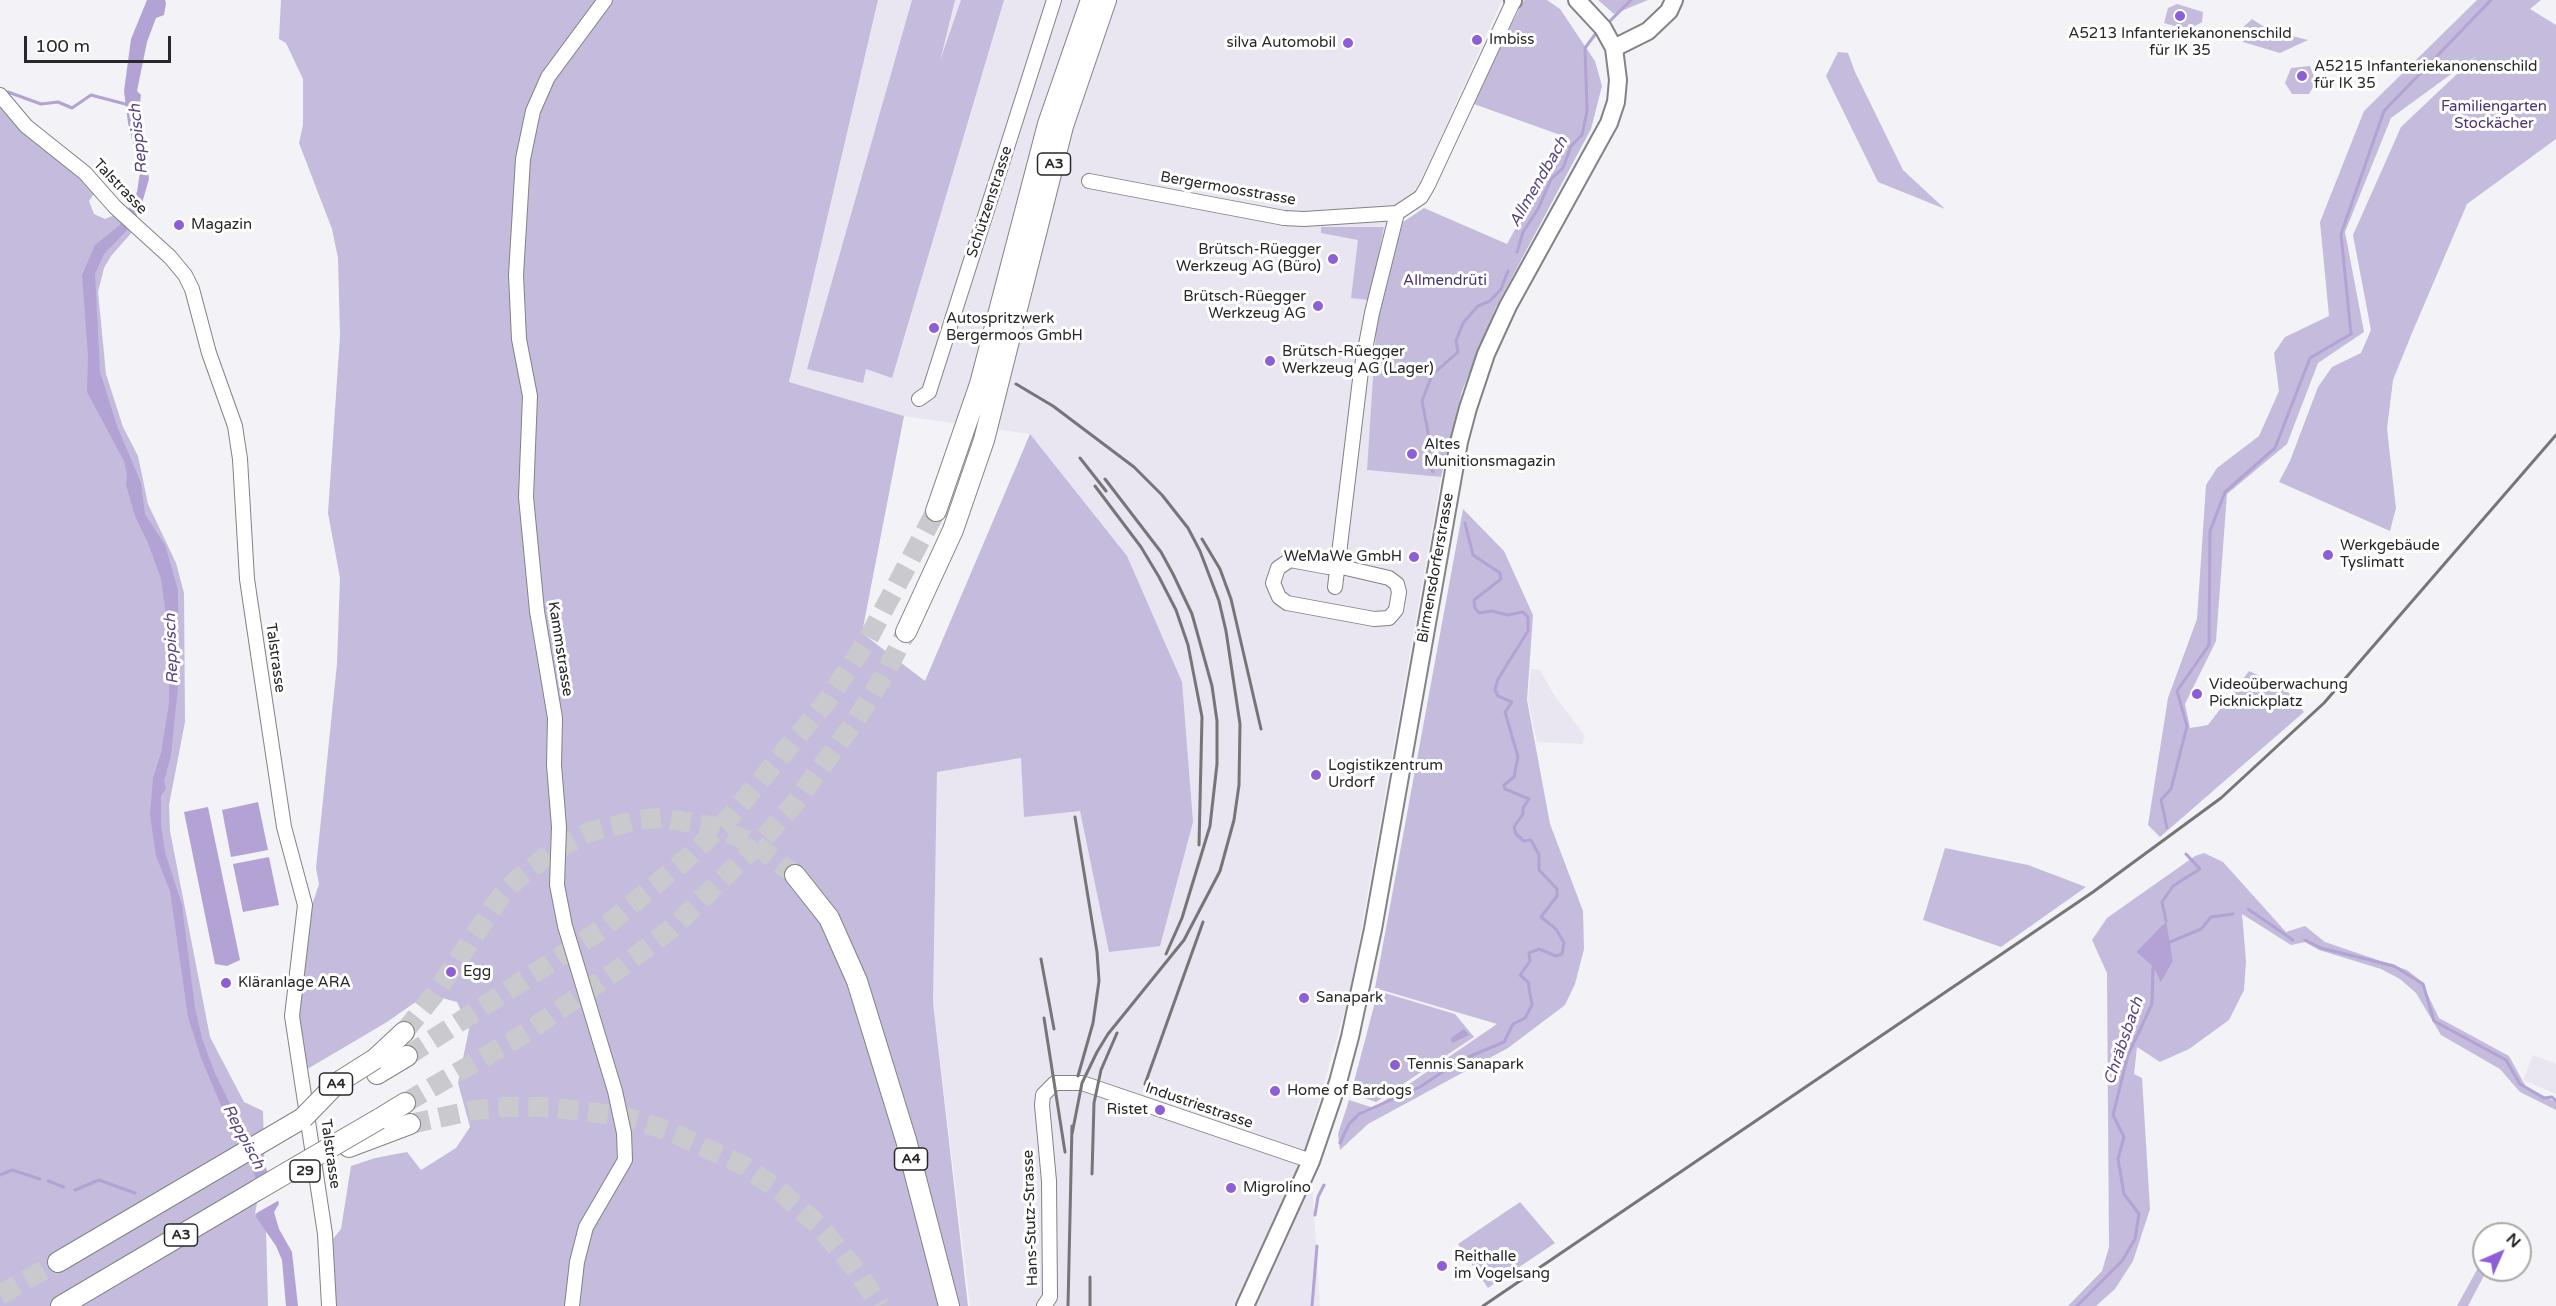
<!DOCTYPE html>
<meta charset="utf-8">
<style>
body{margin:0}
#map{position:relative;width:2556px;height:1306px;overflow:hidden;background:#f3f2f6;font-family:"Varela Round",sans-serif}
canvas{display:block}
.north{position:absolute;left:2472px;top:1222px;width:60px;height:60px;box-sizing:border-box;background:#fff;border:2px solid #a9a9a9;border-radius:50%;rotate:45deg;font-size:16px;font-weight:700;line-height:24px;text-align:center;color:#282729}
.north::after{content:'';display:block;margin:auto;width:21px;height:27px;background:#8e5ed7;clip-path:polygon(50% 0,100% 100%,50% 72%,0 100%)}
.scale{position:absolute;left:24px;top:36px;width:147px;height:27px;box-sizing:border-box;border:3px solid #282729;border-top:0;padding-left:8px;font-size:18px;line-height:21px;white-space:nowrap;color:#282729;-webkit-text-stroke:4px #fff;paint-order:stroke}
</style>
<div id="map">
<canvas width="2556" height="1306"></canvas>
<div class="north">N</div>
<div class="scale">100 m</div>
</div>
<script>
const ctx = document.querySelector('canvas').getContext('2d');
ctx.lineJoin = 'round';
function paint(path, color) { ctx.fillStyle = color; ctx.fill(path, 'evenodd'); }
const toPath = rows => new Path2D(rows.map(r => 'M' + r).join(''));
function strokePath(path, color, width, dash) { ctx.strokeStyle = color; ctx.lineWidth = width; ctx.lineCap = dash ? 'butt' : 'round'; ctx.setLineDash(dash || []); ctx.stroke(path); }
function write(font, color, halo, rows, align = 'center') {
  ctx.font = font + ' "Varela Round",sans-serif'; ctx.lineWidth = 6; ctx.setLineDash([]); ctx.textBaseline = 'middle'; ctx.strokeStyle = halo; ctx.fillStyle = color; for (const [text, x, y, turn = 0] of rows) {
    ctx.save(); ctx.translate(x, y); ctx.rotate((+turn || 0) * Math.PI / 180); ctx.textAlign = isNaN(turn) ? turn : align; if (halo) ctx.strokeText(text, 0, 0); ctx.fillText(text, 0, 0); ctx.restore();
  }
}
const built = toPath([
 [878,0,1502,0,1403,222,1377,315,1367,470,1441,477,1351,988,1309,1136,1320,1306,970,1306,933,1003,937,772,1022,758,1080,810,1109,952,1030,434,904,416,789,382],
 [1531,669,1540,670,1554,695,1585,736,1582,744,1537,742,1528,700],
 [2533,1055,2556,1064,2556,1094,2523,1080]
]);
const green = toPath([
 [281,0,878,0,789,382,904,416,862,633,925,681,1030,434,1127,556,1182,682,1193,822,1160,946,1109,952,1080,811,1024,817,1021,758,937,772,933,1003,968,1306,336,1306,333,1239,341,1229,351,1166,375,1158,407,1152,421,1170,456,1148,470,1127,458,1083,469,1029,457,1002,427,994,387,1022,304,1071,298,1027,298,990,309,914,319,884,316,868,337,664,340,578,328,513,340,336,338,258,332,229,299,143,303,125,303,79,286,43,279,39],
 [912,0,955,0,940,61,961,0,1004,0,892,378,866,369,863,383,807,369],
 [1524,0,1547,0,1560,9,1595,61,1602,86,1591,129,1495,309,1462,391,1441,477,1367,470,1377,315,1403,222,1424,208,1507,244,1566,137,1471,103],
 [1598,0,1648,0,1614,14],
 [2477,0,2541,0,2530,9,2556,25,2556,139,2467,204,2412,333,2393,380,2387,429,2396,508,2390,531,2279,482,2290,461,2318,387,2332,367,2361,353,2371,330,2353,235,2401,127,2476,56,2391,118,2345,232,2364,332,2318,363,2287,444,2227,494,2216,641,2185,704,2190,728,2208,725,2249,671,2285,688,2304,712,2160,837,2148,825,2168,698,2197,619,2206,485,2217,468,2259,436,2279,391,2274,353,2285,337,2329,316,2320,222,2364,111],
 [2177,4,2203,12,2202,22,2188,30,2164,23,2168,8],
 [2252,19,2269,30,2308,40,2280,53,2243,42,2240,30],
 [1838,52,1848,53,1855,72,1903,170,1945,209,1878,182,1826,76],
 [2310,66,2316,82,2309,94,2292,94,2285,83,2291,68],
 [0,104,17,125,95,192,89,201,94,214,105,219,117,214,133,231,111,256,104,268,98,292,106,374,123,427,138,456,148,504,176,563,184,593,185,722,169,805,170,831,210,1037,244,1102,263,1111,268,1306,0,1306],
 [1321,227,1384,227,1370,300,1351,298,1358,240,1321,233],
 [1463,509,1504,551,1533,615,1527,700,1550,824,1583,911,1584,949,1575,984,1565,1005,1508,1048,1368,1124,1340,1150,1338,1134,1349,1100,1374,1108,1497,1024,1375,988],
 [1945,848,2028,865,2086,887,2001,947,1923,920],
 [2204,853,2223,862,2286,932,2305,926,2325,942,2407,970,2421,981,2439,1018,2509,1056,2526,1087,2556,1102,2556,1110,2520,1092,2500,1069,2441,1035,2416,993,2400,979,2381,969,2319,950,2305,942,2291,945,2242,914,2246,961,2244,990,2229,1020,2189,1049,2160,1062,2137,1047,2134,1074,2142,1078,2150,1209,2133,1261,2115,1289,2096,1306,2068,1306,2102,1271,2109,1247,2107,973,2092,940,2107,918,2195,856],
 [2165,922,2173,961,2161,981,2153,967,2136,952],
 [1378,991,1455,1014,1474,1037,1376,1102,1351,1093],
 [1520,1202,1555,1243,1488,1288,1458,1244],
 [2484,1257,2484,1270,2487,1270,2468,1306,2457,1306]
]);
const water = toPath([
 [147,0,165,0,166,3,164,15,156,18,147,42,137,91,141,95,139,112,149,179,140,210,130,227,104,254,95,274,100,372,117,426,141,483,145,514,165,545,178,590,178,686,171,755,164,781,166,788,161,796,161,825,165,852,182,905,195,1008,202,1038,214,1071,232,1108,260,1154,274,1187,279,1204,274,1212,279,1229,292,1252,298,1306,286,1306,282,1260,276,1246,256,1217,261,1197,257,1183,247,1153,225,1115,201,1058,188,1017,170,891,156,856,150,815,153,778,161,753,169,703,169,637,161,579,148,543,135,516,126,485,127,474,124,461,87,392,88,355,82,275,95,245,120,225,137,192,140,172,128,123,124,91,131,39],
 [258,802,268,850,231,857,222,810],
 [208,807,240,960,227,966,215,964,184,812],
 [269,857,279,905,243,912,233,864],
 [2166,921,2173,961,2161,982,2153,967,2136,952],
 [1464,1029,1469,1035,1452,1043,1451,1038]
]);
const pier = toPath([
 [277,1186,281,1199,255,1214,258,1197]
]);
const stream = toPath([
 [1607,24,1631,0],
 [8,92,41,104,58,102,72,108,91,95,129,105],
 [1517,252,1523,232,1538,209,1551,179,1563,168,1571,146,1582,135,1587,111,1585,48,1597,32],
 [1433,472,1429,465,1428,432,1422,401,1432,375,1458,352,1456,341,1463,323,1478,306,1490,301,1501,289,1508,271],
 [2167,828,2161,800,2171,789,2187,726,2177,691,2209,645,2210,531,2225,492,2275,448,2310,358,2351,334,2341,234,2384,111,2491,0],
 [2248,909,2293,940],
 [2166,921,2162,902,2173,886,2200,869,2186,854],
 [2305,940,2321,948,2394,966,2423,984,2434,1021,2506,1060,2520,1084,2544,1098,2552,1097,2556,1101],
 [2170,942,2201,929,2211,917,2233,914],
 [1340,1143,1349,1124,1359,1114,1420,1087,1459,1061,1504,1042,1513,1024,1525,1018,1532,1005,1528,982,1520,975,1530,961,1529,953,1539,949,1556,956,1562,954,1564,943,1556,929,1541,917,1557,896,1557,889,1539,870,1539,855,1531,840,1524,841,1516,834,1514,827,1523,814,1523,808,1529,799,1505,789,1504,785,1514,777,1518,757,1505,712,1512,702,1498,696,1495,690,1498,679,1528,631,1528,617,1523,612,1508,615,1492,611,1479,613,1475,608,1474,600,1501,579,1500,573,1473,555,1465,523],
 [0,1175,12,1170,40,1179],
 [48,1181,64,1187],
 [75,1190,99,1180,135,1193],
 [1315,1215,1318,1197,1324,1185],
 [1312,1306,1317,1246],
 [2077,1306,2122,1261,2135,1239,2139,1214,2124,1194,2118,1159,2124,1137,2113,1115,2128,1055,2152,1004,2153,967]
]);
const highwayTunnel = toPath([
 [404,1032,434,995,499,899,514,882,553,851,592,831,639,820,661,818,711,826,753,843,795,875],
 [407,1056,601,930,692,854,729,818,826,702,867,641,936,511],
 [405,1103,524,1034,623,966,672,928,755,847,791,808,856,720,886,672,906,632],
 [410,1124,475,1110,505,1107,549,1107,622,1116,666,1130,741,1164,780,1191,819,1226,857,1271,880,1306],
 [0,1295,58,1262]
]);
const minor = toPath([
 [0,95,26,126,85,173,115,207,170,257,185,275,192,289,209,353,235,426,240,459,247,579,260,667,284,827,305,905,292,1016,325,1234,329,1306],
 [1089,181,1284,218,1304,219,1397,213],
 [919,399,929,392,1054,0],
 [1290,560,1328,567,1338,563,1346,568,1389,578,1397,584,1399,592,1396,610,1389,618,1374,619,1287,603,1279,597,1273,583,1278,568,1290,560],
 [1335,587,1361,371,1372,313,1397,213,1421,197,1428,185,1514,0],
 [572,1306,577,1262,586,1227,625,1160,624,1133,615,1091,565,926,557,885,559,827,554,765,555,718,537,611,526,497,530,396,519,339,516,275,523,159,533,111,548,77,605,0],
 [1044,1306,1050,1297,1049,1181,1042,1105,1043,1095,1055,1083,1082,1083,1311,1161]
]);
const major = toPath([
 [1513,0,1513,1],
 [1614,48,1648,31,1669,11,1674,0],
 [1245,1306,1311,1161,1338,1082,1350,1037,1373,929,1459,442,1468,408,1486,354,1508,306,1609,123,1616,102,1618,80,1614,48,1603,28,1577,0]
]);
const highway = toPath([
 [936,511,980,384,1048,124,1091,0],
 [906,632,953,530,984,440,1063,126,1106,0],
 [795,875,829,918,857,981,906,1140,949,1306],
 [375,1059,404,1032],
 [377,1074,407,1056],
 [379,1119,405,1103],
 [349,1147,410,1124],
 [58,1262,303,1118],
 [61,1306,259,1189]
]);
const rail = toPath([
 [1016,384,1053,406,1134,467,1162,495,1188,528,1200,551,1219,601,1226,631,1240,724,1239,785,1234,820,1220,871,1184,940,1108,1034,1097,1052,1082,1083,1072,1134],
 [1080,458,1106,491],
 [1105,479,1161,552,1173,574,1192,614,1212,686,1217,721,1217,764,1210,826,1182,918,1166,954],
 [1095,486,1141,547,1159,577,1176,610,1188,645,1202,717,1199,845],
 [1202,539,1220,569,1231,599,1261,729],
 [1075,817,1097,952,1099,981,1093,1023,1078,1076],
 [1041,959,1054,1029],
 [1044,1018,1065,1152],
 [1145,1084,1203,922],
 [1092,1174,1094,1103,1101,1070,1117,1033],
 [1068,1306,1072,1126],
 [1090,1306,1090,1277],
 [1483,1306,2093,892,2221,798,2324,703,2556,435]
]);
const highwayBridge = toPath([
 [303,1118,337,1083,375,1059],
 [259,1189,379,1119]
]);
const markers = [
 [2180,16,6,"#8e5ed7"],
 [1477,40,6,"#8e5ed7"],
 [1348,43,6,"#8e5ed7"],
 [2302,76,6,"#8e5ed7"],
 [179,225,6,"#8e5ed7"],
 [1333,259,6,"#8e5ed7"],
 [1318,306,6,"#8e5ed7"],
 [934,328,6,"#8e5ed7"],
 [1270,361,6,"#8e5ed7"],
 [1412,454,6,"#8e5ed7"],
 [2328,555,6,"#8e5ed7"],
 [1414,557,6,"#8e5ed7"],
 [2197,694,6,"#8e5ed7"],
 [1316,775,6,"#8e5ed7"],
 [451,972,6,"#8e5ed7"],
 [226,983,6,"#8e5ed7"],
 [1304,998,6,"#8e5ed7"],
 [1395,1065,6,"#8e5ed7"],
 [1275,1091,6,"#8e5ed7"],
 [1160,1110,6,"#8e5ed7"],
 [1231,1188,6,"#8e5ed7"],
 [1442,1266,6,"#8e5ed7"]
];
const shields = [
 [1054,164,33],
 [336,1084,33],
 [911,1159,33],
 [305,1171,30],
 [181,1235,33]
];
const shieldNames = [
 ["A3",1054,164],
 ["A4",336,1084],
 ["A4",911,1159],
 ["29",305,1171],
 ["A3",181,1235]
];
const poiNames = [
 ["A5213 Infanteriekanonenschild",2180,34,"center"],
 ["für IK 35",2180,51,"center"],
 ["Imbiss",1489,40],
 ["silva Automobil",1336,43,"right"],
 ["A5215 Infanteriekanonenschild",2314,67],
 ["für IK 35",2314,84],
 ["Magazin",191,225],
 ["Brütsch-Rüegger",1321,250,"right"],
 ["Werkzeug AG (Büro)",1321,267,"right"],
 ["Brütsch-Rüegger",1306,297,"right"],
 ["Werkzeug AG",1306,314,"right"],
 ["Autospritzwerk",946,319],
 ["Bergermoos GmbH",946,336],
 ["Brütsch-Rüegger",1282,352],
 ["Werkzeug AG (Lager)",1282,369],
 ["Altes",1424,445],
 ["Munitionsmagazin",1424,462],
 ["Werkgebäude",2340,546],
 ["Tyslimatt",2340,563],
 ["WeMaWe GmbH",1402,557,"right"],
 ["Videoüberwachung",2209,685],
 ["Picknickplatz",2209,702],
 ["Logistikzentrum",1328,766],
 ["Urdorf",1328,783],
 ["Egg",463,972],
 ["Kläranlage ARA",238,983],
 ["Sanapark",1316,998],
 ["Tennis Sanapark",1407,1065],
 ["Home of Bardogs",1287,1091],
 ["Ristet",1148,1110,"right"],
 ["Migrolino",1243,1188],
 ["Reithalle",1454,1257],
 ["im Vogelsang",1454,1274]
];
const parkNames = [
 ["Familiengarten",2494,107],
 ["Stockächer",2494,124],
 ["Allmendrüti",1445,281]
];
const streetNames = [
 ["Talstrasse",120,187,46],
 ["Bergermoosstrasse",1228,189,10],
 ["Schützenstrasse",990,202,-72],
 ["Birmensdorferstrasse",1436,568,-80],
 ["Kammstrasse",560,649,81],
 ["Talstrasse",275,658,82],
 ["Industriestrasse",1199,1106,19],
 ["Talstrasse",330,1154,82],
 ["Hans-Stutz-Strasse",1031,1218,-92]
];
const waterNames = [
 ["Reppisch",139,139,-96],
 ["Allmendbach",1539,182,-60],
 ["Reppisch",172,649,-92],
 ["Chräbsbach",2124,1041,-71],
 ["Reppisch",243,1137,62]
];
paint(built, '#e9e5f1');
paint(green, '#c5bbdc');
paint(water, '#b2a3d4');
paint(pier, '#f3f2f6');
strokePath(stream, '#b2a3d4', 3);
strokePath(highwayTunnel, '#cac9cd', 20, [20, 10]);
strokePath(minor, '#838286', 16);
strokePath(major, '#838286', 20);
strokePath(highway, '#838286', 22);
strokePath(minor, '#fff', 14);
strokePath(major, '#fff', 16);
strokePath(highway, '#fff', 20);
strokePath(rail, '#767578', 3);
strokePath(highwayBridge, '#838286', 22, []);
strokePath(highwayBridge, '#fff', 20);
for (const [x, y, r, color] of markers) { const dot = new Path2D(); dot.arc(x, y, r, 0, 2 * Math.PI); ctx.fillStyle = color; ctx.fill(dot); strokePath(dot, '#fff', 2); }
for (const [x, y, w] of shields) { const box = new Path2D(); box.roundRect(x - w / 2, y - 11, w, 22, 4.5); ctx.fillStyle = '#fff'; ctx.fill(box); strokePath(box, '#282729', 1.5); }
write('bold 14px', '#282729', null, shieldNames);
write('15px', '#282729', '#fff', poiNames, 'left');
write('15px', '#4b3370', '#fff', parkNames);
write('15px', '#282729', '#fff', streetNames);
write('italic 16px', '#5b4482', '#fff', waterNames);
</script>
